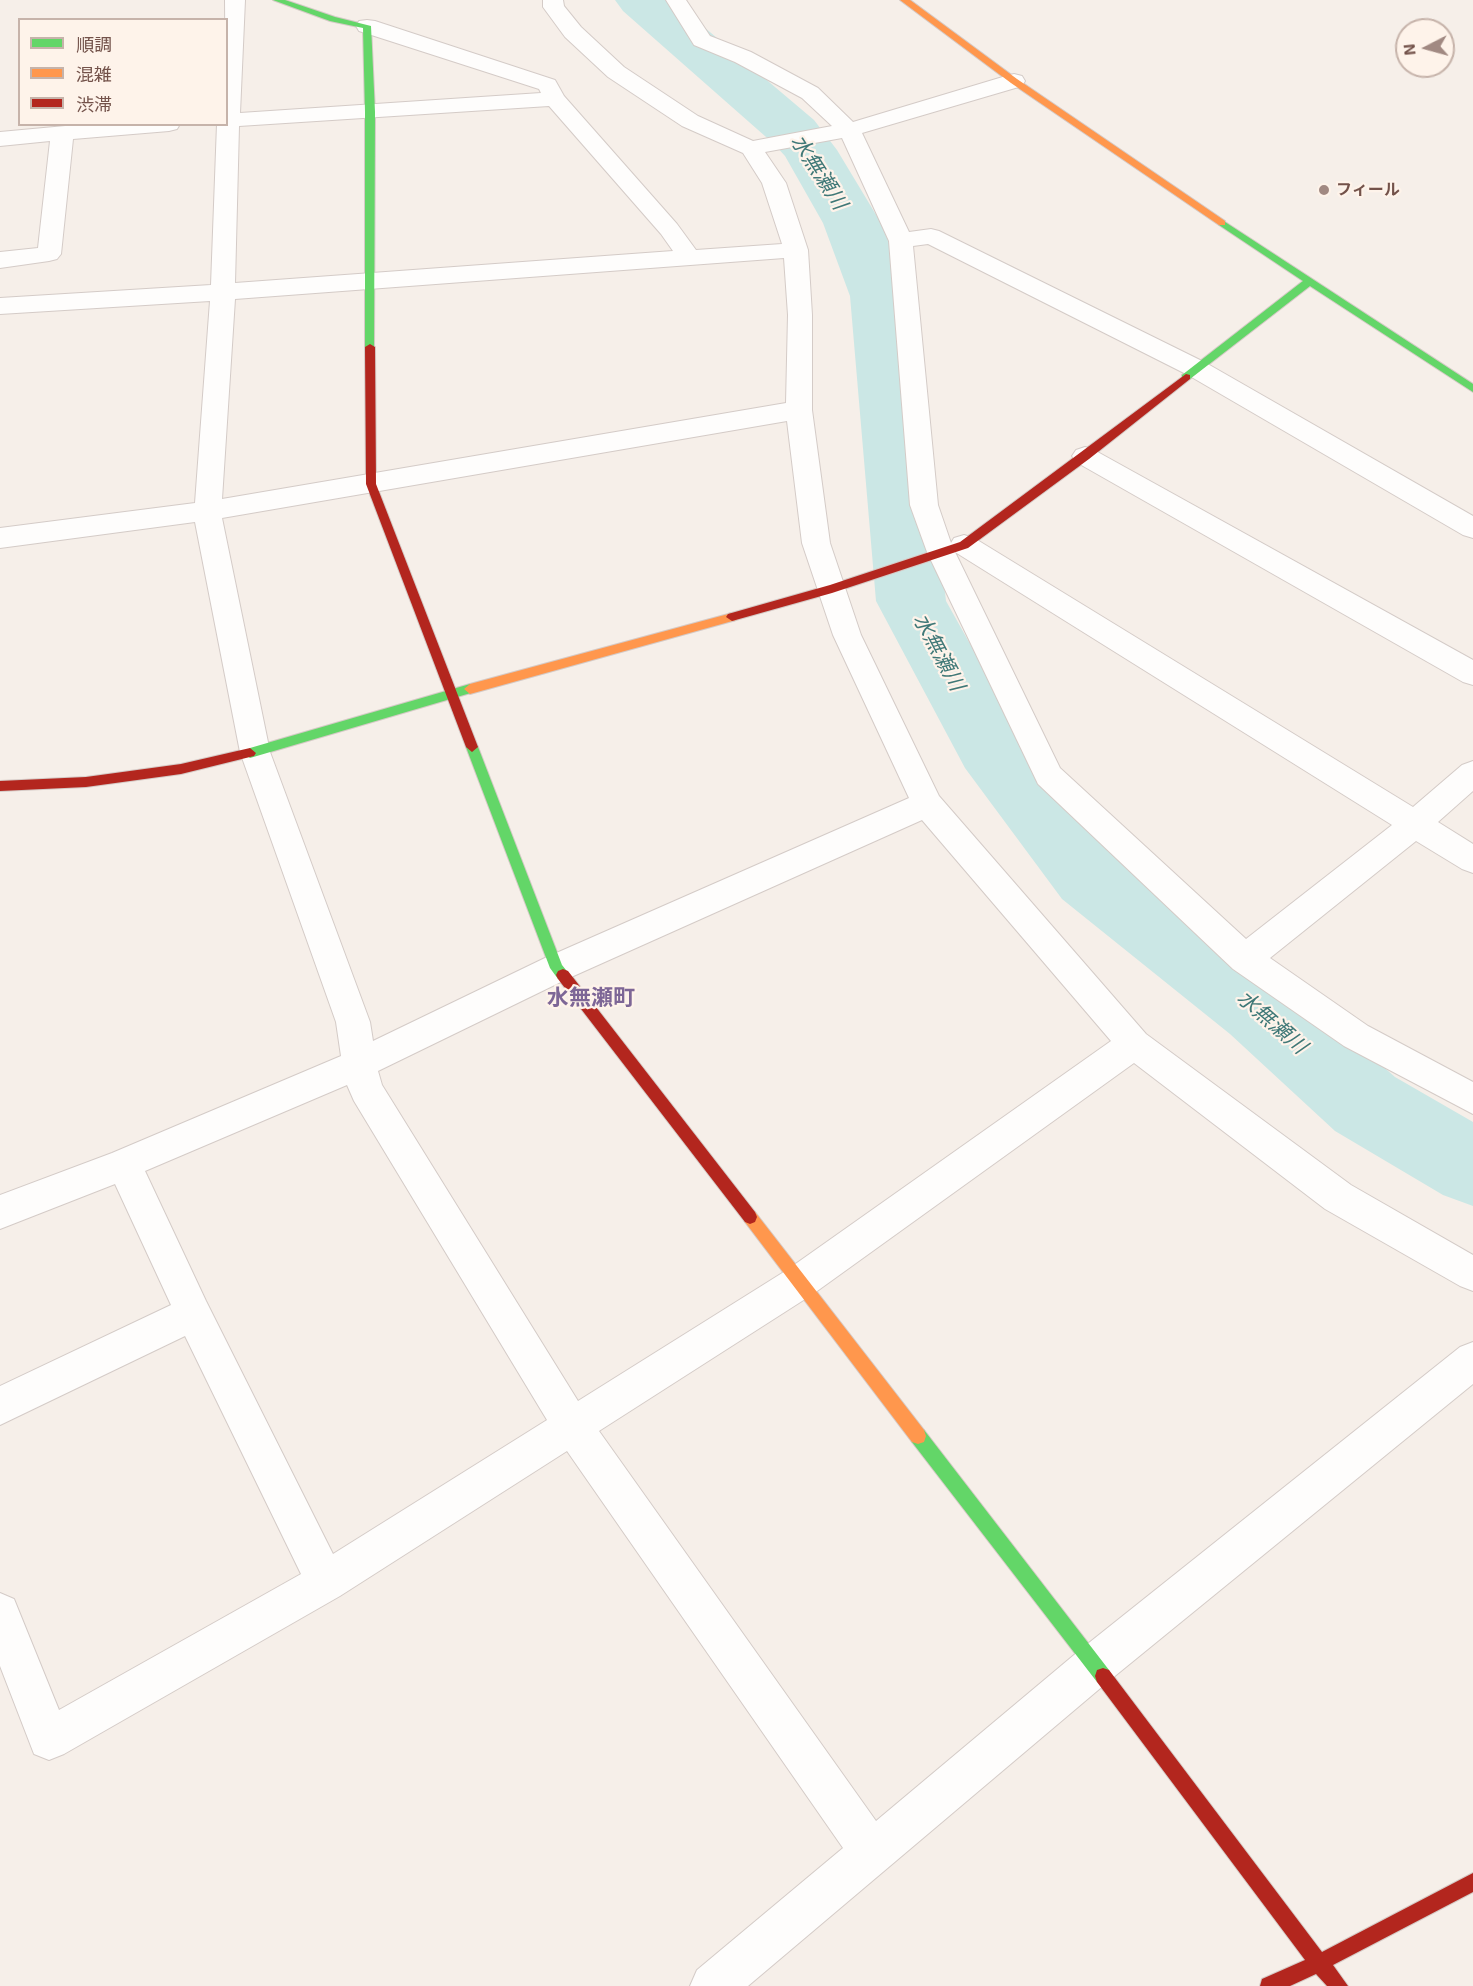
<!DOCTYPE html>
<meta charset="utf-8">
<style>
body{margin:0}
#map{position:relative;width:1473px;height:1986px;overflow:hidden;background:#f6efe9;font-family:"Exo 2","Noto Sans JP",sans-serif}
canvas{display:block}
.legend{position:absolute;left:18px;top:18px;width:210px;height:108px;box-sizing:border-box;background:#fef3ea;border:2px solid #c6b3aa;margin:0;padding:8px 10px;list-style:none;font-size:18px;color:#73524a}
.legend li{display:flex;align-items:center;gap:12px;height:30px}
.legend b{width:30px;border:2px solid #c6b3aa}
.north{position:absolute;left:1395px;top:18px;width:60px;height:60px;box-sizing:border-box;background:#fef3ea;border:2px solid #c6b3aa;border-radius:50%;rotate:264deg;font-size:16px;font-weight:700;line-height:24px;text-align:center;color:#73524a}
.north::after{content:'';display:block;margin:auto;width:21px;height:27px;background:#a18982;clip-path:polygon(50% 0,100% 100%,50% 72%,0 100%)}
</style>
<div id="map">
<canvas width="1473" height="1986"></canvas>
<ul class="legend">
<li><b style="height:8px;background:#63d668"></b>順調</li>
<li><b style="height:8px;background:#ff974d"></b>混雑</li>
<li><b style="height:8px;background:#b3261e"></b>渋滞</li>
</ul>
<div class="north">N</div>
</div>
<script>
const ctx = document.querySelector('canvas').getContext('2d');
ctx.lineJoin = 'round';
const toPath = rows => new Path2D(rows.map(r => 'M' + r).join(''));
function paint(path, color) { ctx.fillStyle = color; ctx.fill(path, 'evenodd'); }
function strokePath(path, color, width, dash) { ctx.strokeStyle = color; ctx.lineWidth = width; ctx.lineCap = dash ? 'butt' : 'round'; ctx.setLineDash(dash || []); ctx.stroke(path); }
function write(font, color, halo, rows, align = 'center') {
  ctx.font = font + ' "Exo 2","Noto Sans JP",sans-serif'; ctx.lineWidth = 4.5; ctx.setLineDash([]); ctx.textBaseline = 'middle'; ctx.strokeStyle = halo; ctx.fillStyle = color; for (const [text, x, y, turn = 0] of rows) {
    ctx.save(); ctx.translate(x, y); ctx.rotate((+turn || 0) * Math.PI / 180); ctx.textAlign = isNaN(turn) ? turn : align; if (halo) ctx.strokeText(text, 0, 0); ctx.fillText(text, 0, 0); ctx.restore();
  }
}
const river = toPath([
 [615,0,672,0,814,120,837,150,881,223,910,296,946,601,1017,728,1116,855,1288,984,1395,1077,1473,1122,1473,1206,1443,1195,1335,1131,1230,1034,1062,899,965,768,876,601,850,296,823,223,785,156,774,144,623,11,615,0]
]);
const street = toPath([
 [225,0,245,0,240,113,541,93,539,89,359,31,356,26,359,21,367,20,375,21,555,80,564,96,677,224,696,250,782,244,762,183,743,153,682,126,608,77,565,37,543,7,543,0,563,0,564,6,581,27,624,67,698,116,753,141,832,126,802,98,735,62,694,45,666,0,686,0,710,36,751,52,818,88,853,122,1006,76,1014,74,1022,76,1025,81,1022,86,862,133,909,232,931,229,939,231,1206,363,1473,516,1473,538,1463,535,1188,375,928,244,913,246,938,505,951,543,954,538,964,535,974,538,1413,807,1462,765,1473,761,1473,791,1438,822,1473,844,1473,873,1462,869,1416,841,1270,958,1368,1026,1473,1082,1473,1114,1344,1046,1233,969,1038,784,927,552,910,505,889,241,842,138,765,152,786,183,808,250,812,315,812,410,830,543,861,635,939,796,1146,1034,1351,1185,1473,1255,1473,1291,1460,1286,1325,1209,1134,1063,813,1294,599,1431,876,1821,1080,1650,1460,1347,1473,1342,1473,1384,1110,1680,748,1986,690,1986,697,1970,843,1848,567,1451,340,1596,64,1754,49,1760,34,1754,0,1666,0,1593,14,1599,59,1710,301,1574,185,1336,0,1425,0,1386,171,1305,115,1184,0,1229,0,1195,112,1153,341,1056,336,1022,240,752,195,522,0,548,0,528,195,503,210,301,0,314,0,298,211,285,217,124,226,124,225,0],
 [549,106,661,234,673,251,235,283,239,126,549,106],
 [784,258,788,315,786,403,222,499,235,299,784,258],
 [787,421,802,543,833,635,909,798,545,958,373,1041,370,1022,270,752,222,518,787,421],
 [955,552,1392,825,1246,939,1060,768,955,552],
 [922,820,1111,1041,787,1270,578,1401,382,1085,378,1071,569,978,922,820],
 [347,1085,354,1101,547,1420,333,1554,206,1301,145,1171,347,1085],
 [87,124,180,124,177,129,169,131,73,139,61,254,57,259,49,261,0,268,0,252,38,248,50,141,0,146,0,132,87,124],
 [1085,447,1094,450,1473,660,1473,685,1463,682,1076,462,1072,456,1076,450,1085,447]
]);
const fast = toPath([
 [273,0,285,0,335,17,371,26,375,112,374,349,370,350,365,347,365,112,363,28,330,21,273,0],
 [1222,220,1473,384,1473,392,1310,286,1190,379,1182,379,1182,375,1303,281,1219,225,1219,221,1222,220],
 [470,684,476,689,474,692,250,758,244,753,250,748,470,684],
 [472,742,478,747,562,965,570,975,568,979,558,979,550,968,466,747,472,742],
 [918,1428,924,1430,1109,1670,1111,1676,1109,1682,1103,1684,1097,1682,912,1442,910,1436,912,1430,918,1428]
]);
const slow = toPath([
 [900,0,910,0,1017,79,1225,221,1225,225,1219,225,1011,83,900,0],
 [732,613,736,614,738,617,736,620,470,694,464,689,470,684,732,613],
 [750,1210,755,1212,924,1430,926,1436,924,1442,918,1444,912,1442,745,1222,743,1217,745,1212,750,1210]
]);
const jam = toPath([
 [370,344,375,347,376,484,478,747,472,752,466,747,366,484,365,347,370,344],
 [1186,374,1190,375,1190,379,1089,459,968,548,832,593,732,621,726,617,728,614,830,585,960,542,1186,374],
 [250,748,256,753,254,756,181,774,86,787,0,791,0,781,86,777,181,764,250,748],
 [563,969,568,971,755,1212,757,1217,755,1222,750,1224,745,1222,558,979,556,975,558,971,563,969],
 [1103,1668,1109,1670,1322,1952,1473,1873,1473,1892,1333,1965,1348,1986,1327,1986,1316,1974,1290,1986,1260,1986,1262,1979,1305,1960,1097,1682,1095,1676,1097,1670,1103,1668]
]);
const markers = [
 [1324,190,6,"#a18982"]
];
const farPoinames = [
 ["フィール",1336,190]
];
const waterNames = [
 ["水無瀬川",819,172,57],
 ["水無瀬川",939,652,62],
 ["水無瀬川",1272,1022,41]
];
const quarterNames = [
 ["水無瀬町",591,998]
];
paint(river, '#cbe7e5');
strokePath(street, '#d4cbc7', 2);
strokePath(fast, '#d5cac6', 2);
strokePath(slow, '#d5cac6', 2);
strokePath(jam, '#d5cac6', 2);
paint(street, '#fefdfc');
paint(fast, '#63d668');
paint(slow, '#ff974d');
paint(jam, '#b3261e');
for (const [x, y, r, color] of markers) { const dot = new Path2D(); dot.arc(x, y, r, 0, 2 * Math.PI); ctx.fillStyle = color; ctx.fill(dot); strokePath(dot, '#fef3ea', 2); }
write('bold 16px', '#73524a', '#fef3ea', farPoinames, 'left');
write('italic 21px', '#3f7877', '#fef3ea', waterNames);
write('bold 22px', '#7d6696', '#fef3ea', quarterNames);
</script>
